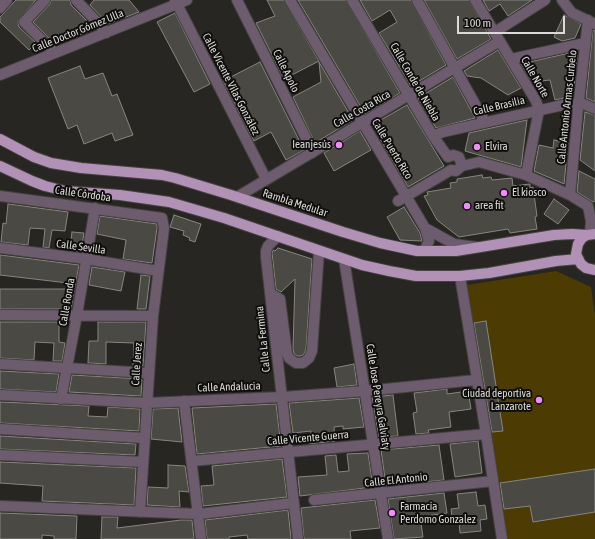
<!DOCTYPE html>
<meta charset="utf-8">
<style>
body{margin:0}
#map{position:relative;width:595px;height:539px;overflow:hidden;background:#282622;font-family:"Asap Condensed",sans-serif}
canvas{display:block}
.scale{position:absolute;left:457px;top:16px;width:108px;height:18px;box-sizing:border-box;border:2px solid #dbdad7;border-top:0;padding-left:5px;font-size:12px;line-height:14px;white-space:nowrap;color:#dbdad7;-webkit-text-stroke:3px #100f0d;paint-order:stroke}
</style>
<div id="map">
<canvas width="595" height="539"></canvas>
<div class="scale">100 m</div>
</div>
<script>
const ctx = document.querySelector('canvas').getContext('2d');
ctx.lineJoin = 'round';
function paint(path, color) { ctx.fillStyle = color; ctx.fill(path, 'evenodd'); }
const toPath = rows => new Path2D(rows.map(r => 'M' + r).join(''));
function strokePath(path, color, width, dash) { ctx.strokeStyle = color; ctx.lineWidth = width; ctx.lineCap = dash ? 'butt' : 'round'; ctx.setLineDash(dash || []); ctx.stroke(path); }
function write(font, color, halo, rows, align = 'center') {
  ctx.font = font + ' "Asap Condensed",sans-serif'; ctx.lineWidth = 4; ctx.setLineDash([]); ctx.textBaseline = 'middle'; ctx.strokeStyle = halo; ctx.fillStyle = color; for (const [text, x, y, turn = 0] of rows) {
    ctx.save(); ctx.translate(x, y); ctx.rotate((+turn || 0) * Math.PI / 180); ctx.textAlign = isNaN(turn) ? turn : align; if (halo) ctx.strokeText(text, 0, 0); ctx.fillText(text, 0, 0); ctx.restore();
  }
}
const green = toPath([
 [556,271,591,287,595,316,595,539,505,539,467,285]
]);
const building = toPath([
 [16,0,36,0,18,21,19,27,36,43,29,50,0,22,0,17,16,0],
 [51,0,70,0,71,5,95,29,55,44,33,22,50,4,51,0],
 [94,0,129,0,139,12,108,24,90,5,94,0],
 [267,0,284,0,319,61,284,79,256,23,275,16,267,0],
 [298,0,346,0,400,93,365,114,298,0],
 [360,0,411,0,446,65,411,86,379,33,397,22,390,10,372,21,360,0],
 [424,0,469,0,491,39,457,59,424,0],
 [483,0,532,0,508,16,500,4,489,11,483,0],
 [175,13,210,84,194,92,157,22,175,13],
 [564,15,581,24,575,38,562,41,554,37,564,15],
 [593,30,595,30,595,102,586,98,593,30],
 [498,50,521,88,508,95,481,78,467,76,464,71,498,50],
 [578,51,573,96,555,100,550,80,532,82,521,64,578,51],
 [260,62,304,150,286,160,271,132,254,141,223,81,260,62],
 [319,62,353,120,315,143,293,97,321,82,319,62],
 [80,66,85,79,103,73,112,96,117,94,133,135,115,141,112,133,84,144,77,125,68,129,48,78,80,66],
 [453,77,475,118,436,128,418,98,453,77],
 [407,105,444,166,408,187,372,125,407,105],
 [585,112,595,115,595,171,580,160,585,112],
 [527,120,521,167,465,151,469,133,527,120],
 [360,131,371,150,334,171,324,153,360,131],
 [554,140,568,143,564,184,534,171,539,145,553,148,554,140],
 [579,171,595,179,595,201,593,202,577,192,579,171],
 [482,175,483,178,491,177,492,180,512,178,513,186,530,184,530,188,533,187,537,216,535,217,537,229,510,233,508,229,459,237,437,220,424,196,428,195,427,192,451,188,450,183,457,182,457,179,482,175],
 [554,199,569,210,558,224,544,214,554,199],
 [8,204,68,212,65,231,52,230,49,248,43,247,45,229,30,228,28,245,1,242,3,223,6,224,8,204],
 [404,207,420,233,422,241,400,240,387,217,404,207],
 [174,215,201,224,195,242,189,240,190,238,183,235,184,231,170,227,174,215],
 [100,216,157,224,157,228,152,263,123,259,126,240,97,234,100,216],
 [72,232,84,233,81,252,70,250,72,232],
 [278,248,312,259,306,349,304,354,301,356,298,356,294,354,293,349,295,279,281,292,276,289,272,253,273,250,275,251,278,248],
 [0,255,79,265,71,309,0,309,0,289,68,289,68,283,0,275,0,255],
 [92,267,125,272,121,291,89,285,92,267],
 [141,275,150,276,146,309,137,309,141,275],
 [486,321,503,431,492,432,474,323,486,321],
 [0,322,59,322,59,342,65,343,62,361,53,361,54,343,35,342,34,360,0,358,0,322],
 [98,322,146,322,143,366,133,366,134,343,106,342,106,364,88,363,89,341,98,341,98,322],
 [354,364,357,385,337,387,334,368,354,364],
 [0,371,59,374,56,392,0,389,0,371],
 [72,375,142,379,141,396,69,392,72,375],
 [447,389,447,394,468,391,471,409,449,412,451,427,428,430,429,433,416,434,413,413,417,412,414,393,447,389],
 [393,395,398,436,379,437,372,397,393,395],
 [359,398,364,427,343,429,343,426,334,427,335,441,310,444,311,431,293,433,289,403,359,398],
 [0,402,89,406,88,416,107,417,108,407,140,409,139,431,0,423,0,402],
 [276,404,281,446,197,454,192,408,276,404],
 [178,408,182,442,151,439,153,409,178,408],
 [0,436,136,444,135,455,0,449,0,436],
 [478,441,482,473,455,477,450,444,478,441],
 [439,445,444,480,386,486,381,450,439,445],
 [368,453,373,487,300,496,298,477,327,475,325,456,336,455,338,472,349,471,347,454,368,453],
 [282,459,287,497,203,506,201,486,214,485,212,466,282,459],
 [0,462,136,468,134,505,42,501,43,486,0,483,0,462],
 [168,465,185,466,189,492,179,491,180,507,147,505,148,487,168,488,168,465],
 [595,469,595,512,533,522,530,506,504,509,500,483,595,469],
 [476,492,478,506,485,505,487,519,480,520,481,531,460,533,459,522,453,523,451,509,459,508,457,494,476,492],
 [444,493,447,513,420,517,423,537,394,539,388,499,444,493],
 [375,500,380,528,350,531,351,539,304,539,301,508,375,500],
 [288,510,291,539,248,539,247,535,229,537,229,539,207,539,205,520,288,510],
 [0,513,77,516,76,539,54,539,54,536,42,535,42,539,0,539,0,513],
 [102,517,118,517,117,528,181,520,192,520,194,539,101,539,102,517]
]);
const minor = toPath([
 [45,0,24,22,55,53],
 [76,0,102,27,106,33],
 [175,0,266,179],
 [237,0,309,144,312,153],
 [290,0,425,228,429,241,424,251],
 [352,0,433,136,448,157],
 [417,0,485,122],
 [475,0,536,101,539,110,526,175],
 [562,0,572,13,595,24],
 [0,8,7,0],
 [495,32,545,0],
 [511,59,585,43],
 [0,75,187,0],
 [433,136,443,132,572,103,579,102,595,109],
 [448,157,453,155,459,157,462,166],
 [570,195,578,109,588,20],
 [0,196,162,218,164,228,153,316,140,512],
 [237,197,500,41],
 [398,201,451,170,456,171,462,166,479,162,526,175,570,195,588,206,591,221,590,234],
 [425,228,454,244,476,247],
 [278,236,268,246,266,251,266,257,298,539],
 [0,248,86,259,158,271],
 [344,259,388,539],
 [460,276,486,434,502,539],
 [270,293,280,299,287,354,289,358,296,363,303,363,309,358,312,351,319,251],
 [0,315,153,316],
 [0,364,148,373],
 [0,395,147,403,282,397,365,391,476,380],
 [61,399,77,315,95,208],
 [184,401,201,539],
 [0,429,144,438],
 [0,455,143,462],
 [192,461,486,434],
 [314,500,493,481],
 [0,506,199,514,293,503]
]);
const major = toPath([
 [0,139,34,157,51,163,81,168,162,175,175,178,231,195,343,232,380,243,417,251,456,251,554,235,572,234,587,235],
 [0,166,32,181,45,186,65,191,120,195,169,202,224,218,362,265,389,271,416,276,460,276,489,273,556,261,578,259],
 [595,234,587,235,582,238,578,244,576,254,581,264,586,268,595,270]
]);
const markers = [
 [339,145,4,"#ed8cfa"],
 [477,147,4,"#ed8cfa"],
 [504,193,4,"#ed8cfa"],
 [467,206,4,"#ed8cfa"],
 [539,400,4,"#ed8cfa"],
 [392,513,4,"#ed8cfa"]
];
const streetNames = [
 ["Calle Doctor Gómez Ulla",78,31,-22],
 ["Calle Apolo",286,71,64],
 ["Calle Norte",535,77,60],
 ["Calle Conde de Niebla",415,82,60],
 ["Calle Vicente Vilas González",231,84,63],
 ["Calle Brasilia",499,106,-13],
 ["Calle Antonio Armas Curbelo",567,107,-84],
 ["Calle Costa Rica",362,109,-30],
 ["Calle Puerto Rico",392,149,59],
 ["Calle Córdoba",83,194,8],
 ["Rambla Medular",295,203,18],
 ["Calle Sevilla",81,247,8],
 ["Calle Ronda",67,302,-80],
 ["Calle La Fermina",263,339,-96],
 ["Calle Jerez",137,364,-86],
 ["Calle Andalucia",229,387,-2],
 ["Calle Jose Pereyra Galviaty",378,397,81],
 ["Calle Vicente Guerra",308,438,-5],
 ["Calle El Antonio",396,480,-6]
];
const poiNames = [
 ["Ieanjesús",331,145,"right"],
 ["Elvira",485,147],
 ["El kiosco",512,193],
 ["area fit",475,206],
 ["Ciudad deportiva",531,394,"right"],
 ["Lanzarote",531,407,"right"],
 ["Farmacia",400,507],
 ["Perdomo Gonzalez",400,520]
];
paint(green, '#4c3b02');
paint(building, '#4b4944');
strokePath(building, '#878580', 1);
strokePath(minor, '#45433f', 12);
strokePath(major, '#45433f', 12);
strokePath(minor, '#6c5c6e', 10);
strokePath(major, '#b291b6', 10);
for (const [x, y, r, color] of markers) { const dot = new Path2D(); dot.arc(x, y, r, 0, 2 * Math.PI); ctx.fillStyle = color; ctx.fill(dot); strokePath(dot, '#100f0d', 1.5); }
write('11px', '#dbdad7', '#100f0d', streetNames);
write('11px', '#dbdad7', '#100f0d', poiNames, 'left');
</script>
